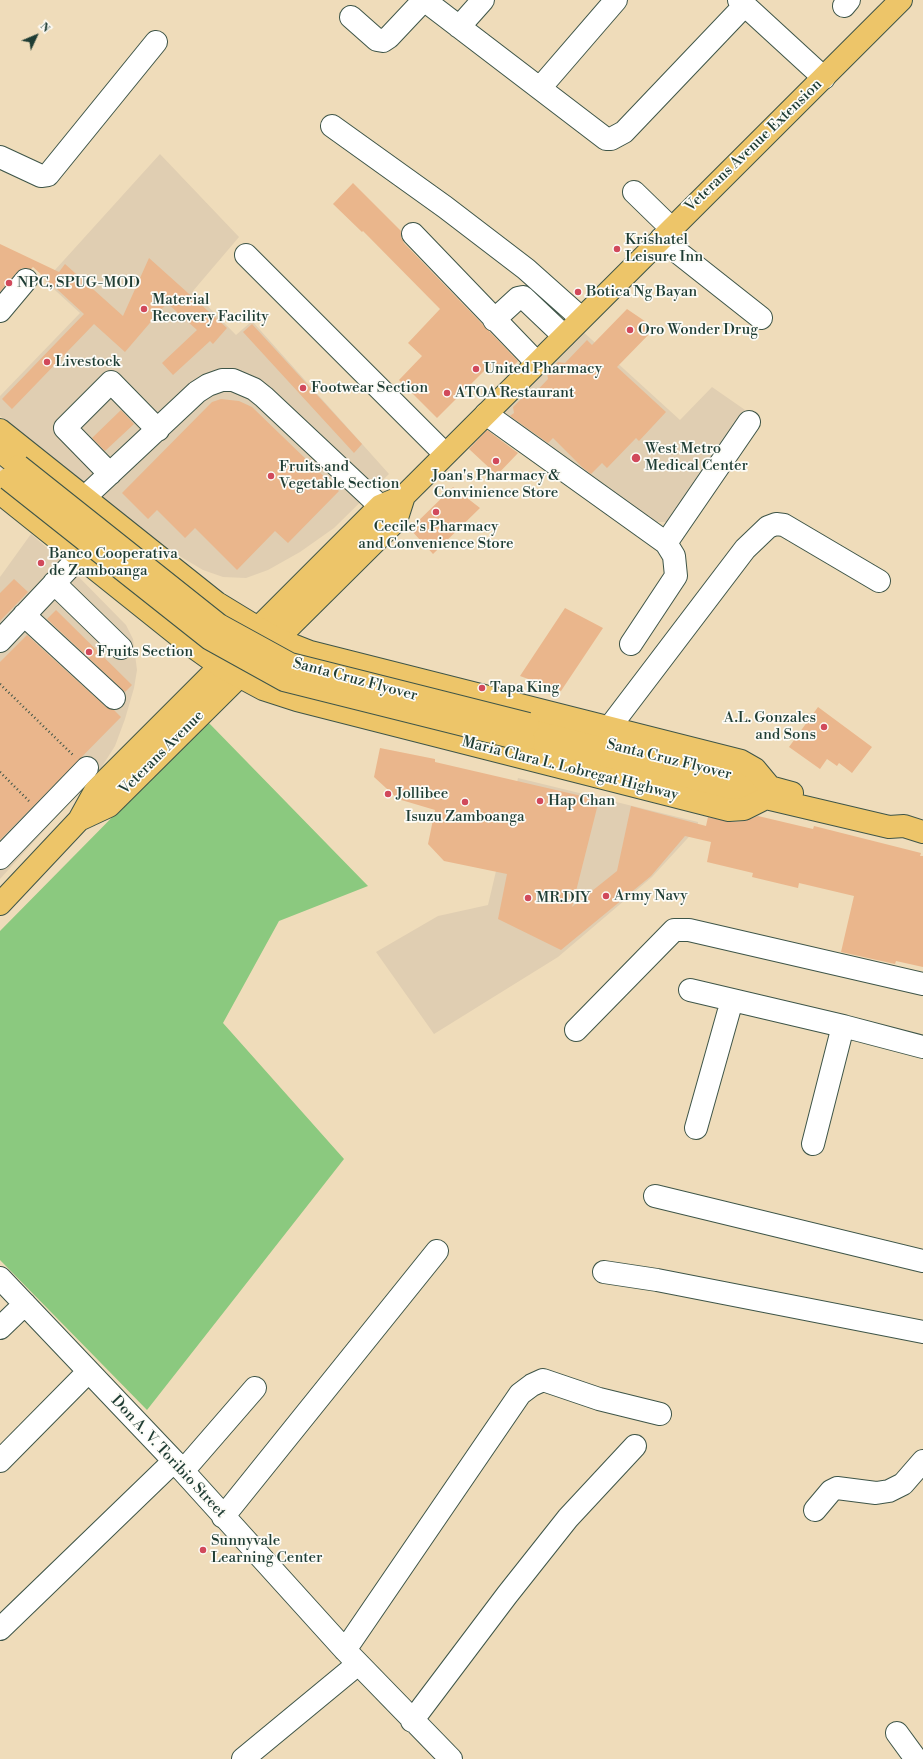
<!DOCTYPE html>
<style>
body{margin:0}
#map{position:relative;width:923px;height:1759px;overflow:hidden;background:#efdcba;font-family:"Libre Bodoni",serif}
canvas{display:block}
.north{position:absolute;left:16px;top:16px;width:40px;height:40px;-webkit-text-stroke:3px #fdfcf7;paint-order:stroke;rotate:46deg;font-size:11px;font-weight:700;line-height:16px;text-align:center;color:#1f3d34}
.north::after{content:'';display:block;margin:auto;width:14px;height:18px;background:#1f3d34;clip-path:polygon(50% 0,100% 100%,50% 72%,0 100%)}
</style>
<div id="map">
<canvas width="923" height="1759"></canvas>
<div class="north">N</div>
</div>
<script>
const ctx = document.querySelector('canvas').getContext('2d');
ctx.lineJoin = 'round';
function paint(path, color) { ctx.fillStyle = color; ctx.fill(path, 'evenodd'); }
const toPath = rows => new Path2D(rows.map(r => 'M' + r).join(''));
function strokePath(path, color, width, dash) { ctx.strokeStyle = color; ctx.lineWidth = width; ctx.lineCap = dash ? 'butt' : 'round'; ctx.setLineDash(dash || []); ctx.stroke(path); }
function write(font, color, halo, rows, align = 'center') {
  ctx.font = font + ' "Libre Bodoni",serif'; ctx.lineWidth = 3.5; ctx.setLineDash([]); ctx.textBaseline = 'middle'; ctx.strokeStyle = halo; ctx.fillStyle = color; for (const [text, x, y, turn = 0] of rows) {
    ctx.save(); ctx.translate(x, y); ctx.rotate((+turn || 0) * Math.PI / 180); ctx.textAlign = isNaN(turn) ? turn : align; if (halo) ctx.strokeText(text, 0, 0); ctx.fillText(text, 0, 0); ctx.restore();
  }
}
const built = toPath([
 [160,154,239,237,193,291,236,335,252,321,389,474,334,528,300,552,268,570,246,578,223,577,203,570,166,548,0,416,0,396,80,313,45,281],
 [580,329,680,420,712,387,748,412,668,522,651,522,496,415],
 [31,534,69,567,126,625,133,639,137,670,134,688,125,719,115,746,101,768,0,879,0,577],
 [518,778,698,822,698,827,652,877,558,957,434,1034,376,952,438,916,488,905]
]);
const green = toPath([
 [207,721,368,886,279,921,223,1023,344,1159,147,1410,0,1260,0,931]
]);
const building = toPath([
 [353,183,401,231,401,237,404,243,518,361,505,374,493,362,437,418,399,380,422,356,408,343,440,309,363,231,362,232,333,204],
 [0,244,59,272,65,264,123,316,149,258,227,328,213,344,210,341,173,375,162,363,197,330,167,303,125,352,94,324,12,409,2,399,84,314,33,267,31,269,22,268,17,272,0,292],
 [627,309,655,328,617,367,666,412,639,441,636,438,607,468,602,463,591,474,582,467,553,438,548,443,510,416,514,413,513,407,523,397,529,399,548,379,547,373,558,362,565,363,587,340,592,345],
 [252,324,362,444,354,453,243,332],
 [221,399,239,401,252,407,339,491,288,543,275,531,237,570,195,528,185,538,157,510,148,519,122,493,212,402],
 [121,410,134,424,105,451,92,438],
 [487,430,518,453,497,475,469,449],
 [453,487,480,508,433,554,410,529],
 [14,579,28,592,0,621,0,593],
 [565,608,603,628,561,691,520,676],
 [56,610,132,685,125,692,47,619],
 [27,635,106,707,114,710,121,717,0,840,0,662],
 [818,707,872,747,852,773,839,763,837,766,827,759,820,769,789,747],
 [380,748,435,759,435,762,599,800,572,907,617,871,631,806,706,826,708,817,730,822,745,821,758,816,813,829,814,826,921,853,920,856,923,856,923,967,896,961,895,964,841,952,854,896,799,883,798,888,752,877,753,873,707,862,711,842,685,836,651,876,561,950,498,919,507,874,444,861,428,844,435,810,398,799,374,777]
]);
const path = toPath([
 [0,684,74,756],
 [0,772,29,801]
]);
const minor = toPath([
 [739,0,824,78],
 [844,6,849,0],
 [351,17,377,40,383,41,389,37,421,3,428,3,606,139,611,139,624,132,745,5],
 [459,27,483,0],
 [540,88,616,0],
 [332,126,445,207,526,269,581,318],
 [0,157,41,176,48,175,156,42],
 [634,192,671,228],
 [413,234,537,363],
 [661,239,761,318],
 [246,255,445,454],
 [0,311,26,280],
 [494,320,518,298,523,297,564,336],
 [486,414,666,543,749,422],
 [110,474,65,428,111,382,158,430],
 [85,497,197,392,208,385,222,380,233,380,254,389,264,397,394,519],
 [54,583,121,648],
 [24,615,114,698],
 [0,641,80,556],
 [631,644,676,576,674,556,666,543],
 [609,728,745,549,768,527,776,524,784,525,879,581],
 [0,858,87,768],
 [690,990,843,1026,923,1047],
 [576,1030,674,930,689,930,923,984],
 [696,1128,732,1000],
 [813,1144,843,1026],
 [655,1196,923,1261],
 [604,1272,657,1280,923,1332],
 [0,1278,174,1461,345,1650,451,1759],
 [0,1328,25,1304],
 [0,1461,88,1372],
 [183,1471,255,1388],
 [815,1510,831,1491,837,1488,876,1493,889,1491,903,1484,923,1461],
 [223,1517,437,1251],
 [0,1629,174,1461],
 [345,1650,520,1394,532,1385,543,1380,599,1399,660,1414],
 [412,1721,507,1595,568,1518,635,1446],
 [897,1733,916,1759],
 [243,1759,358,1664]
]);
const major = toPath([
 [0,430,217,603,258,628],
 [0,451,19,466],
 [0,493,185,641,220,666],
 [528,724,737,777,770,787],
 [524,740,733,793,764,797],
 [79,820,109,806,396,521,404,496],
 [0,904,79,820,95,791,380,506,404,496,901,0]
]);
const highway = toPath([
 [258,628,277,639,310,652,741,761,755,769,770,787,792,793],
 [220,666,263,689,297,700,729,810,744,809,766,798,889,827,904,826,923,832]
]);
const majorBridge = toPath([
 [19,466,219,625,290,664,528,724],
 [8,479,210,639,284,680,524,740]
]);
const markers = [
 [617,249,4,"#d1495b"],
 [9,283,4,"#d1495b"],
 [578,292,4,"#d1495b"],
 [144,309,4,"#d1495b"],
 [630,330,4,"#d1495b"],
 [47,362,4,"#d1495b"],
 [476,369,4,"#d1495b"],
 [303,388,4,"#d1495b"],
 [447,393,4,"#d1495b"],
 [636,458,5,"#d1495b"],
 [496,461,4,"#d1495b"],
 [271,476,4,"#d1495b"],
 [436,512,4,"#d1495b"],
 [41,563,4,"#d1495b"],
 [89,652,4,"#d1495b"],
 [482,688,4,"#d1495b"],
 [824,727,4,"#d1495b"],
 [388,794,4,"#d1495b"],
 [540,801,4,"#d1495b"],
 [465,802,4,"#d1495b"],
 [606,896,4,"#d1495b"],
 [528,898,4,"#d1495b"],
 [203,1550,4,"#d1495b"]
];
const streetNames = [
 ["Veterans Avenue Extension",754,146,-44],
 ["Santa Cruz Flyover",355,680,15],
 ["Veterans Avenue",162,753,-45],
 ["Santa Cruz Flyover",669,760,14],
 ["Maria Clara L. Lobregat Highway",570,769,14],
 ["Don A. V. Toribio Street",168,1457,47]
];
const poiNames = [
 ["Krishatel",625,240],
 ["Leisure Inn",625,257],
 ["NPC, SPUG-MOD",17,283],
 ["Botica Ng Bayan",586,292],
 ["Material",152,300],
 ["Recovery Facility",152,317],
 ["Oro Wonder Drug",638,330],
 ["Livestock",55,362],
 ["United Pharmacy",484,369],
 ["Footwear Section",311,388],
 ["ATOA Restaurant",455,393],
 ["West Metro",645,449],
 ["Medical Center",645,466],
 ["Fruits and",279,467],
 ["Vegetable Section",279,484],
 ["Joan's Pharmacy &",496,476,"center"],
 ["Convinience Store",496,493,"center"],
 ["Cecile's Pharmacy",436,527,"center"],
 ["and Convenience Store",436,544,"center"],
 ["Banco Cooperativa",49,554],
 ["de Zamboanga",49,571],
 ["Fruits Section",97,652],
 ["Tapa King",490,688],
 ["A.L. Gonzales",816,718,"right"],
 ["and Sons",816,735,"right"],
 ["Jollibee",396,794],
 ["Hap Chan",548,801],
 ["Isuzu Zamboanga",465,817,"center"],
 ["Army Navy",614,896],
 ["MR.DIY",536,898],
 ["Sunnyvale",211,1541],
 ["Learning Center",211,1558]
];
paint(built, '#e0ceb2');
paint(green, '#8bc97f');
paint(building, '#eab68c');
strokePath(minor, '#3e5548', 24);
strokePath(major, '#3e5548', 24);
strokePath(highway, '#3e5548', 24);
strokePath(path, '#3e5548', 2.5, [1, 3]);
strokePath(minor, '#fff', 22);
strokePath(major, '#edc569', 22);
strokePath(highway, '#edc569', 22);
strokePath(majorBridge, '#3e5548', 24, []);
strokePath(majorBridge, '#edc569', 22);
for (const [x, y, r, color] of markers) { const dot = new Path2D(); dot.arc(x, y, r, 0, 2 * Math.PI); ctx.fillStyle = color; ctx.fill(dot); strokePath(dot, '#fdfcf7', 1.5); }
write('15px', '#1f3d34', '#fdfcf7', streetNames);
write('15px', '#1f3d34', '#fdfcf7', poiNames, 'left');
</script>
